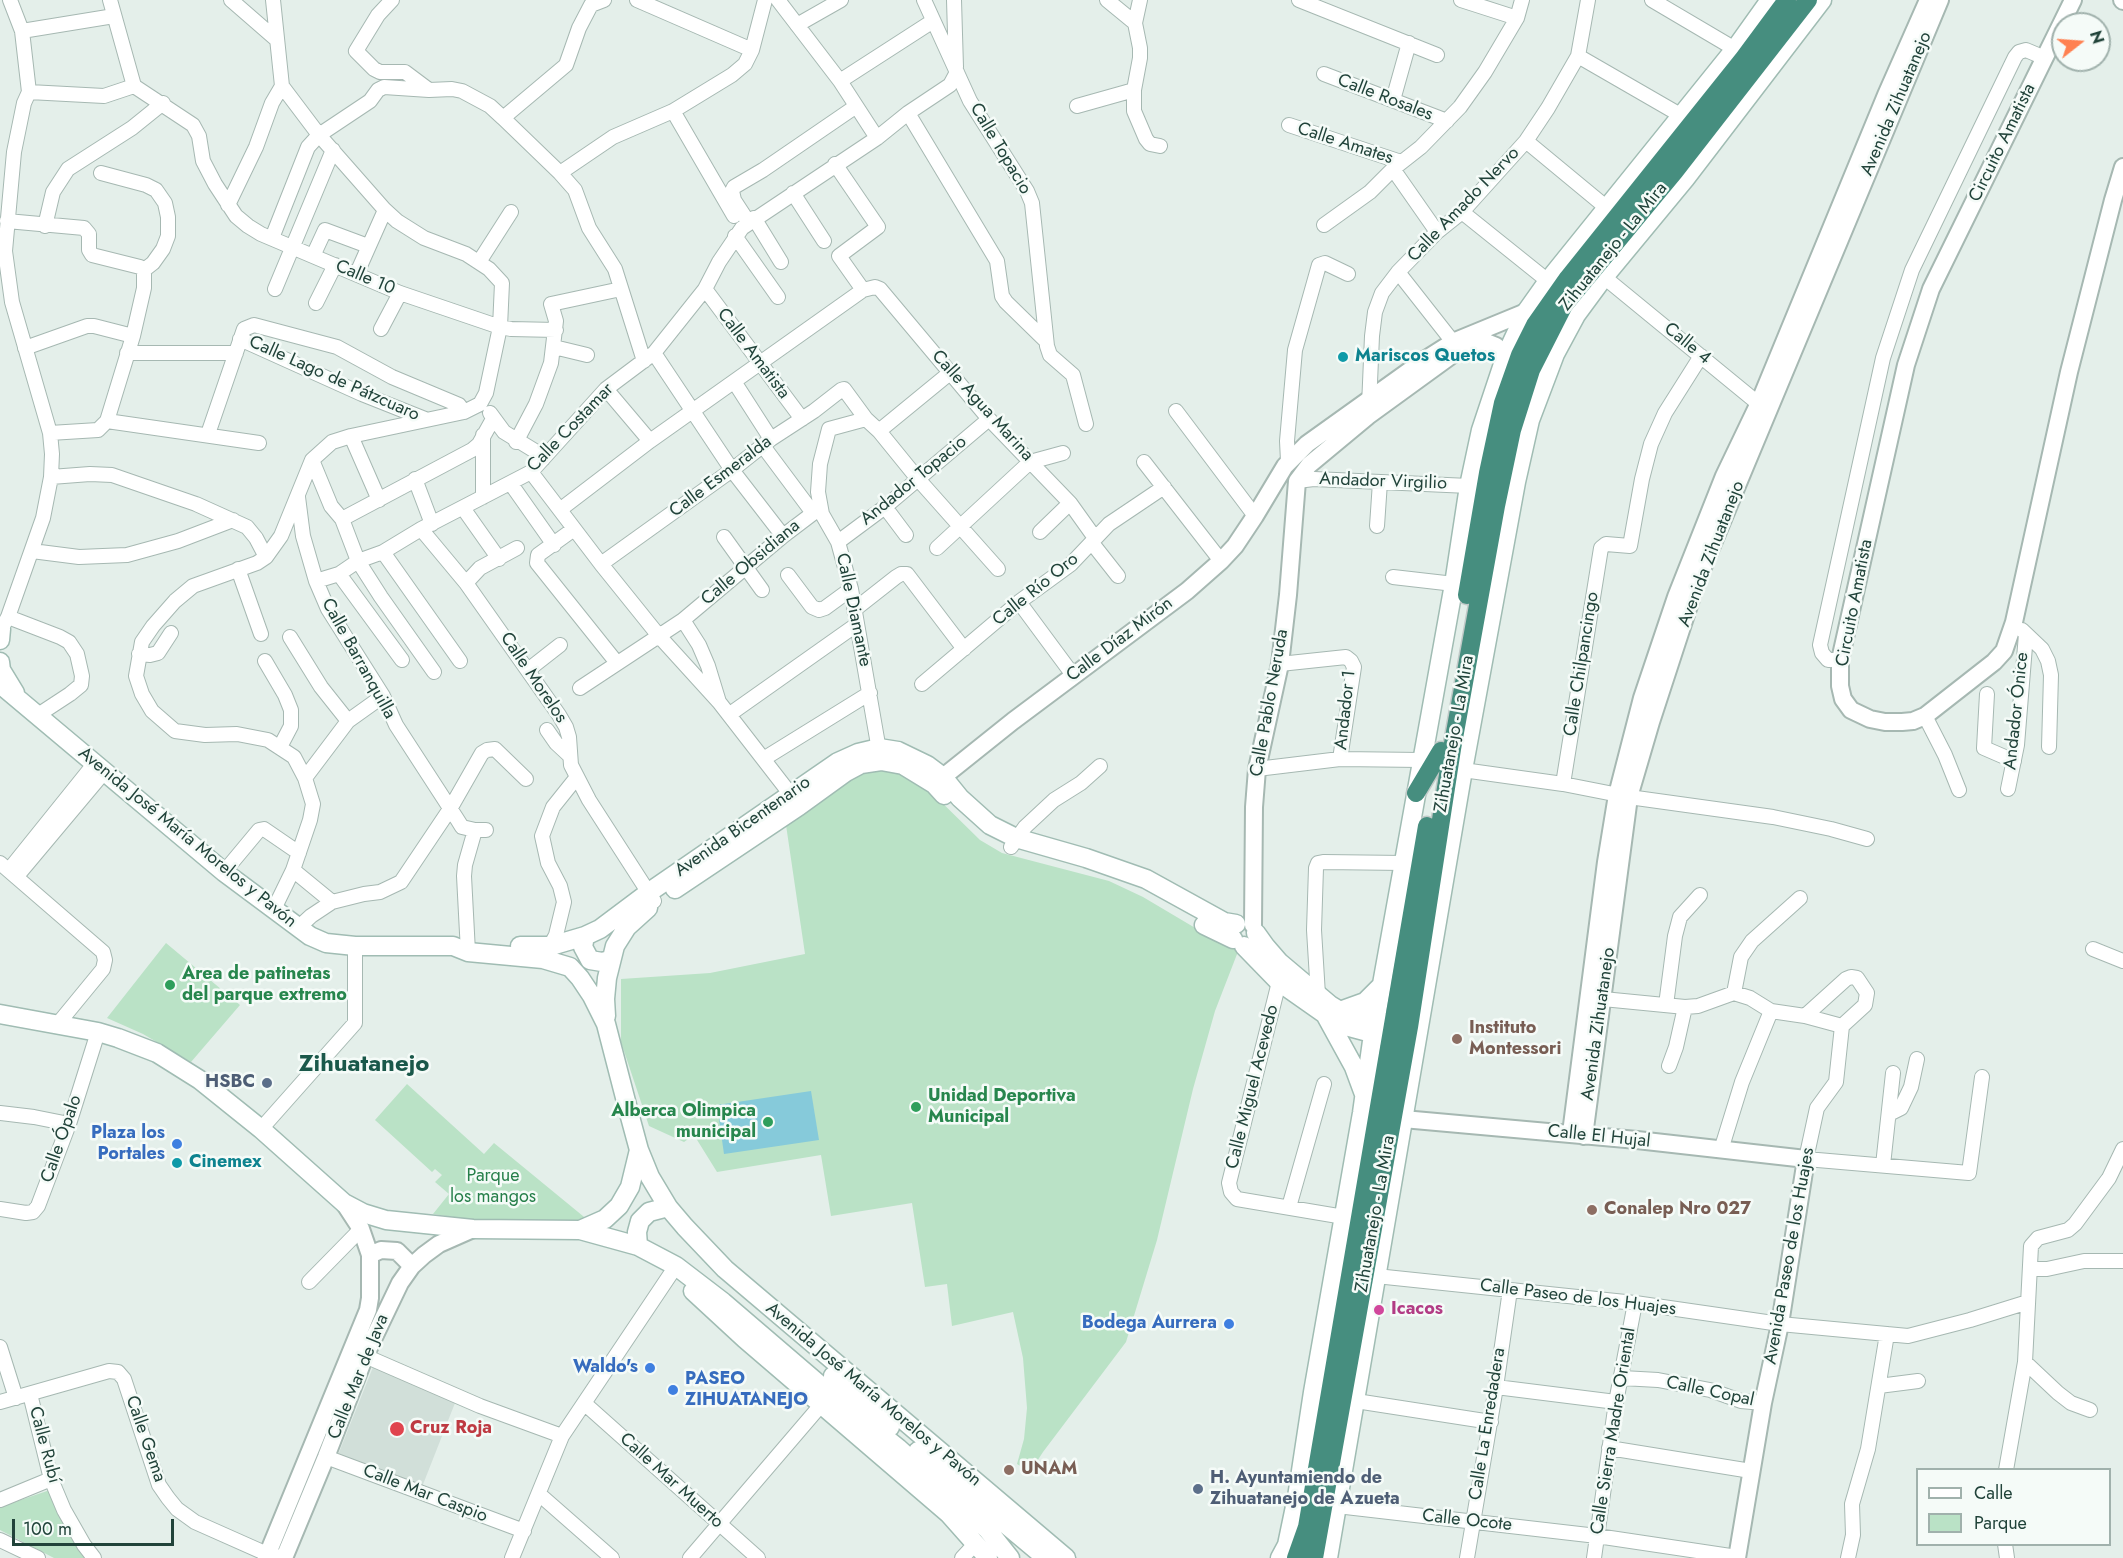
<!DOCTYPE html>
<meta charset="utf-8">
<style>
body{margin:0}
#map{position:relative;width:2123px;height:1558px;overflow:hidden;background:#e4efea;font-family:Jost,sans-serif}
canvas{display:block}
.legend{position:absolute;left:1916px;top:1468px;width:195px;height:78px;box-sizing:border-box;background:#f5fbf8;border:2px solid #a0b1ac;margin:0;padding:8px 10px;list-style:none;font-size:18px;color:#21433a}
.legend li{display:flex;align-items:center;gap:12px;height:30px}
.legend b{width:30px;border:2px solid #a0b1ac}
.north{position:absolute;left:2051px;top:12px;width:60px;height:60px;box-sizing:border-box;background:#f5fbf8;border:2px solid #a0b1ac;border-radius:50%;rotate:73deg;font-size:16px;font-weight:700;line-height:24px;text-align:center;color:#21433a}
.north::after{content:'';display:block;margin:auto;width:21px;height:27px;background:#ff8151;clip-path:polygon(50% 0,100% 100%,50% 72%,0 100%)}
.scale{position:absolute;left:12px;top:1519px;width:162px;height:27px;box-sizing:border-box;border:3px solid #21433a;border-top:0;padding-left:8px;font-size:18px;line-height:21px;white-space:nowrap;color:#21433a;-webkit-text-stroke:4px #f5fbf8;paint-order:stroke}
</style>
<div id="map">
<canvas width="2123" height="1558"></canvas>
<ul class="legend">
<li><b style="height:8px;background:#fff"></b>Calle</li>
<li><b style="height:16px;background:#bae2c6"></b>Parque</li>
</ul>
<div class="north">N</div>
<div class="scale">100 m</div>
</div>
<script>
const ctx = document.querySelector('canvas').getContext('2d');
ctx.lineJoin = 'round';
function paint(path, color) { ctx.fillStyle = color; ctx.fill(path, 'evenodd'); }
const toPath = rows => new Path2D(rows.map(r => 'M' + r).join(''));
function strokePath(path, color, width, dash) { ctx.strokeStyle = color; ctx.lineWidth = width; ctx.lineCap = dash ? 'butt' : 'round'; ctx.setLineDash(dash || []); ctx.stroke(path); }
function write(font, color, halo, rows, align = 'center') {
  ctx.font = font + ' Jost,sans-serif'; ctx.lineWidth = 5; ctx.setLineDash([]); ctx.textBaseline = 'middle'; ctx.strokeStyle = halo; ctx.fillStyle = color; for (const [text, x, y, turn = 0] of rows) {
    ctx.save(); ctx.translate(x, y); ctx.rotate((+turn || 0) * Math.PI / 180); ctx.textAlign = isNaN(turn) ? turn : align; if (halo) ctx.strokeText(text, 0, 0); ctx.fillText(text, 0, 0); ctx.restore();
  }
}
const built = toPath([
 [373,1367,455,1403,422,1487,338,1455]
]);
const green = toPath([
 [889,768,923,784,980,840,1002,853,1109,881,1143,897,1202,932,1239,949,1215,1011,1193,1089,1157,1240,1126,1342,1043,1452,1030,1472,1017,1464,1024,1439,1027,1408,1023,1358,1013,1312,952,1326,947,1284,925,1287,912,1203,831,1216,821,1155,717,1172,694,1135,684,1142,649,1126,621,1042,621,979,710,973,805,954,786,825,847,781,869,771],
 [166,943,240,1005,191,1062,143,1034,107,1018],
 [407,1084,484,1154,494,1143,589,1221,487,1222,433,1214,449,1194,435,1182,442,1175,435,1169,432,1172,375,1120],
 [50,1490,84,1557,85,1558,54,1558,0,1530,0,1507]
]);
const water = toPath([
 [811,1091,819,1140,724,1154,717,1105]
]);
const minor = toPath([
 [110,0,134,86,193,125,199,136,203,161,215,184,236,216,248,226,261,234,400,293,500,327,511,329,556,330],
 [231,0,277,40],
 [273,0,282,86,319,135,385,210,397,221,424,238,466,254,489,269,502,283,500,327,486,393,480,404,464,412,351,436,332,442,312,460,281,536,266,557,257,563,193,586,175,601,153,626,142,642,136,676,142,694,152,711,175,731,205,735,237,734,268,740,294,757,305,778,313,804,310,820,293,870,274,909],
 [392,0,378,15,356,51,374,69,380,72,405,72,429,90],
 [637,0,752,50],
 [778,0,840,81,877,138],
 [924,0,970,101,1027,191,1032,203,1047,346,1050,355,1073,375,1086,424],
 [954,0,956,67],
 [1107,0,1135,23],
 [1140,0,1135,23,1140,48,1140,58,1134,90,1134,111,1146,139,1150,144,1160,146],
 [1299,0,1437,55],
 [1461,0,1517,18],
 [1652,0,1735,49],
 [797,25,841,0],
 [22,31,114,16],
 [1578,56,1682,116],
 [1324,74,1447,121],
 [840,81,933,21],
 [29,92,104,96,134,86],
 [1393,100,1409,43],
 [1077,106,1134,90],
 [673,111,734,216],
 [908,113,997,261,1002,296,1006,302,1046,341],
 [503,118,566,65,579,28,591,5,604,0],
 [1289,125,1401,162],
 [1526,141,1607,208],
 [835,164,878,227,839,256,863,290],
 [1393,169,1437,232],
 [101,173,146,185,156,190,165,203,168,217,168,236,163,249,153,263,144,270],
 [560,173,613,137,673,111,732,75,745,64,752,50,765,0],
 [793,193,824,241],
 [228,205,256,147,272,103,282,86],
 [1462,212,1548,281],
 [754,218,781,262],
 [7,221,84,228,89,234,89,250,92,255,140,267,144,270],
 [749,223,734,200,732,191,734,187,763,170,855,107],
 [1324,225,1370,192,1393,169,1421,147,1460,107,1485,72,1517,18,1522,0],
 [45,226,53,192,68,169,132,128,163,103],
 [735,236,778,297],
 [272,238,308,147,319,135,370,101,378,90,384,87,429,90,452,89,462,91,490,106,503,118,560,173,575,190,589,228,615,269,644,361],
 [313,256,325,230,368,246],
 [479,262,511,212],
 [1398,272,1453,342],
 [357,273,385,210],
 [1604,277,1765,409],
 [275,289,333,150],
 [705,289,802,419],
 [316,303,335,265],
 [381,329,400,293],
 [240,339,362,394,425,419],
 [554,347,587,355],
 [25,348,87,326,94,326,133,336],
 [127,353,236,353],
 [654,353,732,470,783,536],
 [735,383,771,439],
 [606,389,650,441],
 [1369,406,1372,336,1375,312,1382,293,1398,272,1437,232,1462,212,1526,141,1548,108,1578,56,1588,0],
 [1176,411,1255,516],
 [490,413,504,432,535,451,543,459],
 [866,419,829,429,820,464,818,492,822,514,838,542,851,589,880,756],
 [107,421,259,443],
 [879,431,951,372],
 [50,433,98,430,107,421,133,336,144,288,144,270],
 [208,434,244,329,254,325,337,347,392,377,459,405,464,412],
 [351,436,379,500],
 [516,442,536,404,551,363,556,321,551,304,621,289],
 [763,446,813,513],
 [312,460,331,506,342,519,358,561,381,597,434,672],
 [1288,461,1287,441,1295,350,1319,265,1325,263,1348,274],
 [1144,462,1221,561],
 [531,472,601,564,659,636,719,702],
 [51,477,90,474,112,475,196,504,247,527,256,538,266,557],
 [415,479,432,524],
 [1297,481,1314,479,1469,486],
 [511,484,554,545],
 [298,497,303,536,316,581,328,609,383,696,396,725,457,819,462,827,475,830,486,830],
 [483,497,483,435],
 [885,507,906,535],
 [463,508,499,559],
 [561,509,650,441,863,290,875,287,880,289,989,419,1070,503,1095,538],
 [342,519,472,450,479,444,493,419],
 [1377,526,1380,482],
 [421,529,466,583,559,715,566,727,569,737,571,765,589,800,654,901],
 [574,529,538,555,537,563,617,663],
 [1040,532,1070,503],
 [724,537,762,590],
 [838,542,885,507,989,419],
 [1092,543,1118,576],
 [937,548,1030,462,1063,453],
 [32,551,79,557,127,555,178,541,233,520],
 [383,552,460,661],
 [601,564,732,470,771,439,814,411,841,390,844,389,866,419,879,431,918,479,998,569],
 [238,569,261,634],
 [339,574,402,660],
 [788,575,812,607,819,610,825,608,851,589],
 [1393,577,1454,584],
 [316,581,339,574,358,561,383,552,421,529,531,472,606,389,654,353,705,289,719,262,742,228,877,138,908,113,950,85,957,72],
 [466,583,480,568,517,548],
 [1019,602,1073,675],
 [854,610,896,577,901,574,907,574,964,649],
 [8,617,60,637,69,642,77,654,82,676,81,685,70,694,38,715],
 [683,620,699,645,708,666,719,702,795,800],
 [2022,630,2042,649,2048,661,2051,675,2049,747],
 [0,631,8,617,43,518,51,477,52,454,50,433,12,302,5,251,14,152,24,103,29,92,22,31,10,0],
 [290,637,321,687,348,721],
 [139,654,150,655,158,653,171,633],
 [1840,660,1828,660,1822,653,1820,645,1883,358,1912,270,2015,57,2019,52,2026,50,2045,58],
 [265,661,285,695,291,710,291,726,280,747],
 [1280,664,1346,657,1351,661,1354,667,1340,759],
 [528,670,560,645],
 [922,684,1019,602,1071,564,1109,524,1164,487],
 [580,688,683,620,783,536,820,508],
 [1987,694,1984,748,2014,761],
 [730,714,856,625],
 [1925,716,1945,755,1959,790],
 [547,730,556,743,570,756],
 [765,758,870,693],
 [1257,769,1340,759,1421,760],
 [1463,770,1563,784,1629,797,1773,817,1831,829,1867,839],
 [305,778,348,721,383,696],
 [1563,784,1601,548,1606,544,1630,546,1642,479,1651,444,1665,413,1701,356],
 [2008,789,2017,745,2026,634],
 [1011,847,1025,827,1054,800,1081,783,1100,766],
 [0,863,103,952,105,960,103,969,57,1025],
 [9,870,95,763],
 [293,870,332,902],
 [224,872,259,830,264,829,299,853],
 [17,876,105,771],
 [298,928,311,916,332,902,364,894,380,892,401,882,450,809,482,753,487,750,495,749,526,779],
 [2093,949,2123,961],
 [468,952,464,876,465,865,475,830],
 [547,952,556,935,564,902,560,886,548,863,542,836,553,807,577,777],
 [1279,982,1229,1183,1231,1192,1237,1199,1344,1217],
 [1734,993,1741,957,1752,941,1800,898],
 [1318,995,1314,930,1316,868,1318,863,1323,862,1404,863],
 [1603,999,1685,1007,1698,1006,1734,993,1750,998,1771,1011,1805,1016,1842,1026],
 [1666,1005,1675,936,1680,917,1700,895],
 [1805,1016,1846,979,1851,977,1857,978,1867,993,1865,1005,1842,1026,1836,1082,1817,1108,1806,1159,1969,1173,1982,1077],
 [1669,1066,1676,1047,1685,1007],
 [0,1113,34,1117,69,1124],
 [1889,1114,1901,1108,1911,1087,1917,1059],
 [261,1129,355,1023,355,946],
 [1721,1150,1742,1082,1771,1011],
 [1883,1165,1893,1073],
 [1289,1207,1324,1084],
 [0,1209,26,1213,33,1212,38,1206,69,1124,98,1032],
 [2030,1269,2047,1269,2084,1261,2123,1261],
 [1376,1276,1635,1303,1780,1324,1908,1336,1970,1320,2028,1302],
 [309,1282,361,1229],
 [0,1347,16,1398],
 [365,1356,480,1406,562,1436],
 [2025,1362,2058,1393,2071,1403,2090,1410],
 [1622,1378,1658,1380,1710,1390,1741,1401,1763,1403],
 [1879,1386,1918,1381],
 [1496,1387,1616,1402],
 [30,1394,51,1479,64,1510,84,1545,94,1558],
 [1356,1401,1491,1422],
 [0,1402,109,1371,118,1372,124,1379,159,1485,168,1498,177,1509,195,1522,267,1554,285,1558],
 [584,1403,758,1558],
 [1609,1448,1751,1471],
 [326,1457,524,1531],
 [2006,1470,2025,1362,2031,1246,2038,1238,2068,1230,2075,1224,2109,1178,2123,1149],
 [539,1494,612,1558],
 [0,1500,51,1479],
 [1337,1506,1597,1536,1737,1557],
 [0,1540,38,1558],
 [2005,1544,2007,1558],
 [512,1558,562,1436,676,1266],
 [690,1558,821,1405],
 [962,1558,976,1543],
 [1467,1558,1496,1387,1510,1290],
 [1594,1558,1616,1402,1635,1303],
 [1848,1558,1853,1535,1852,1504,1868,1449,1887,1334]
]);
const tertiary = toPath([
 [2073,0,1931,289,1906,365,1840,660,1840,686,1843,699,1851,710,1870,719,1885,722,1902,722,1913,721,1925,716,1994,662,2004,651,2014,622,2069,372,2113,200,2123,167],
 [2122,0,2123,1],
 [943,777,1013,721,1187,591,1221,561,1235,546,1255,516,1285,466,1307,444,1423,361,1453,342,1526,312],
 [1253,925,1254,807,1257,769,1280,664,1288,595,1297,481,1309,465,1368,416,1452,355,1475,344,1486,342,1496,346,1506,355],
 [1392,1118,1637,1140,1806,1159,1780,1324,1763,1403,1737,1558],
 [1571,1133,1606,862,1617,795,1642,698,1676,597,1724,476,1759,403,1886,95,1928,0],
 [1584,1136,1629,797,1651,722,1696,584,1940,0],
 [370,1255,381,1250,397,1251,412,1266],
 [266,1558,368,1310,370,1298,370,1255,361,1229,344,1203],
 [284,1558,326,1457,365,1356,400,1283,412,1266,424,1255,439,1244,473,1229]
]);
const secondary = toPath([
 [0,640,1,629],
 [0,662,1,670,15,693],
 [0,684,224,872,310,936,326,943,355,946,453,946,468,952,543,959,570,967,580,978,592,996,606,1024,629,1113,639,1150,650,1177,668,1207,685,1227,725,1269,1066,1558],
 [675,889,799,806,846,772,861,764,881,761,903,765,934,784,944,795],
 [1204,925,1233,939],
 [1256,933,1266,947,1279,962,1330,1005,1340,1011,1387,1024],
 [585,936,583,947,590,960,602,962,610,960],
 [520,946,551,946,585,936,600,929,648,893,838,762,858,753,879,748,898,751,927,765,943,777,960,798,990,825,1016,838,1086,858,1146,879,1224,922,1236,924],
 [1244,946,1279,982,1326,1015,1342,1025,1383,1036],
 [1340,1011,1365,1002,1383,984],
 [0,1014,98,1032,118,1038,157,1053,200,1080,261,1129,344,1203,363,1213,386,1220,473,1229,580,1230,638,1246,676,1266,723,1302,828,1392,898,1448,987,1529,1010,1558],
 [606,1016,605,999,607,978,615,946,627,927,648,908],
 [1326,1016,1354,1067,1364,1094],
 [580,1230,605,1219,619,1206,630,1187,639,1150],
 [638,1246,637,1232,640,1221,649,1212,668,1207],
 [693,1291,745,1339,949,1514,988,1558],
 [833,1376,890,1427],
 [918,1451,1046,1558],
 [1280,1558,1287,1545,1297,1497,1313,1392,1362,1113,1373,1034,1454,584,1469,486,1481,430,1506,355,1526,312,1548,281,1735,49,1770,0],
 [1328,1558,1463,770,1516,482,1530,420,1555,354,1576,315,1604,277,1685,179,1822,0]
]);
const trunk = toPath([
 [1467,595,1488,473,1503,403,1520,355,1535,325,1568,278,1744,58,1787,0],
 [1416,793,1441,751],
 [1296,1558,1307,1527,1427,826],
 [1314,1558,1409,1027,1452,749,1496,506,1512,430,1531,370,1564,305,1675,171,1808,0]
]);
const markers = [
 [1343,357,6,"#0f9aa8"],
 [170,985,6,"#2e9e5b"],
 [1457,1039,6,"#8d6e63"],
 [267,1083,6,"#5c6f8a"],
 [916,1107,6,"#2e9e5b"],
 [768,1122,6,"#2e9e5b"],
 [177,1144,6,"#3f7fe0"],
 [177,1163,6,"#0f9aa8"],
 [1592,1210,6,"#8d6e63"],
 [1379,1310,6,"#d1479c"],
 [1229,1324,6,"#3f7fe0"],
 [650,1368,6,"#3f7fe0"],
 [673,1390,6,"#3f7fe0"],
 [397,1429,8,"#e0444e"],
 [1009,1470,6,"#8d6e63"],
 [1198,1489,6,"#5c6f8a"]
];
const streetNames = [
 ["Calle Rosales",1385,98,21],
 ["Avenida Zihuatanejo",1897,104,-67],
 ["Circuito Amatista",2003,143,-64],
 ["Calle Amates",1345,144,18],
 ["Calle Topacio",1000,149,59],
 ["Calle Amado Nervo",1464,205,-46],
 ["Zihuatanejo - La Mira",1614,247,-51],
 ["Calle 10",365,278,23],
 ["Calle 4",1687,344,39],
 ["Calle Amatista",753,354,53],
 ["Calle Lago de Pátzcuaro",334,379,24],
 ["Calle Agua Marina",982,406,48],
 ["Calle Costamar",571,428,-46],
 ["Calle Esmeralda",721,477,-37],
 ["Andador Topacio",914,481,-39],
 ["Andador Virgilio",1383,482,2],
 ["Avenida Zihuatanejo",1712,554,-69],
 ["Calle Obsidiana",751,563,-40],
 ["Calle Río Oro",1036,590,-39],
 ["Circuito Amatista",1855,603,-79],
 ["Calle Diamante",853,610,78],
 ["Calle Díaz Mirón",1120,640,-37],
 ["Calle Barranquilla",358,659,61],
 ["Calle Chilpancingo",1582,664,-81],
 ["Calle Morelos",533,678,56],
 ["Calle Pablo Neruda",1270,703,-80],
 ["Andador 1",1346,710,-84],
 ["Andador Ónice",2017,711,-84],
 ["Zihuatanejo - La Mira",1455,734,-80],
 ["Avenida Bicentenario",743,827,-35],
 ["Avenida José María Morelos y Pavón",187,838,39],
 ["Avenida Zihuatanejo",1599,1024,-82],
 ["Calle Miguel Acevedo",1253,1087,-76],
 ["Calle El Hujal",1599,1137,6],
 ["Calle Ópalo",62,1139,-71],
 ["Zihuatanejo - La Mira",1376,1214,-80],
 ["Avenida Paseo de los Huajes",1790,1256,-80],
 ["Calle Paseo de los Huajes",1578,1298,7],
 ["Calle Mar de Java",359,1377,-68],
 ["Calle Copal",1710,1392,12],
 ["Avenida José María Morelos y Pavón",873,1395,40],
 ["Calle La Enredadera",1488,1424,-81],
 ["Calle Sierra Madre Oriental",1614,1431,-81],
 ["Calle Gema",145,1439,71],
 ["Calle Rubí",44,1445,75],
 ["Calle Mar Muerto",671,1481,42],
 ["Calle Mar Caspio",425,1494,21],
 ["Calle Ocote",1467,1521,6]
];
const cultureNames = [
 ["Mariscos Quetos",1355,357],
 ["Cinemex",189,1163]
];
const leisureNames = [
 ["Area de patinetas",182,975],
 ["del parque extremo",182,996],
 ["Unidad Deportiva",928,1097],
 ["Municipal",928,1118],
 ["Alberca Olimpica",756,1112,"right"],
 ["municipal",756,1133,"right"]
];
const educationNames = [
 ["Instituto",1469,1029],
 ["Montessori",1469,1050],
 ["Conalep Nro 027",1604,1210],
 ["UNAM",1021,1470]
];
const serviceNames = [
 ["HSBC",255,1083],
 ["H. Ayuntamiendo de",1210,1479,"left"],
 ["Zihuatanejo de Azueta",1210,1500,"left"]
];
const shopNames = [
 ["Plaza los",165,1134],
 ["Portales",165,1155],
 ["Bodega Aurrera",1217,1324],
 ["Waldo's",638,1368],
 ["PASEO",685,1380,"left"],
 ["ZIHUATANEJO",685,1401,"left"]
];
const parkNames = [
 ["Parque",493,1177],
 ["los mangos",493,1198]
];
const hotelNames = [
 ["Icacos",1391,1310]
];
const healthNames = [
 ["Cruz Roja",410,1429]
];
const districtNames = [
 ["Zihuatanejo",364,1065]
];
paint(built, '#d1dfd9');
paint(green, '#bae2c6');
paint(water, '#86cada');
strokePath(minor, '#a6b8b2', 16);
strokePath(tertiary, '#a6b8b2', 20);
strokePath(secondary, '#a0bcb3', 21);
strokePath(trunk, '#c1cac8', 21);
strokePath(minor, '#fff', 14);
strokePath(tertiary, '#fff', 16);
strokePath(secondary, '#fff', 18);
strokePath(trunk, '#468e7f', 18);
for (const [x, y, r, color] of markers) { const dot = new Path2D(); dot.arc(x, y, r, 0, 2 * Math.PI); ctx.fillStyle = color; ctx.fill(dot); strokePath(dot, '#f5fbf8', 2); }
write('18px', '#21433a', '#f5fbf8', streetNames);
write('bold 18px', '#0d838f', '#f5fbf8', cultureNames, 'left');
write('bold 18px', '#27864d', '#f5fbf8', leisureNames, 'left');
write('bold 18px', '#785e54', '#f5fbf8', educationNames, 'left');
write('bold 18px', '#4e5e75', '#f5fbf8', serviceNames, 'right');
write('bold 18px', '#366cbe', '#f5fbf8', shopNames, 'right');
write('18px', '#267f4a', '#f5fbf8', parkNames);
write('bold 18px', '#b23c85', '#f5fbf8', hotelNames, 'left');
write('bold 18px', '#be3a42', '#f5fbf8', healthNames, 'left');
write('bold 24px', '#1a584a', '#f5fbf8', districtNames);
</script>
